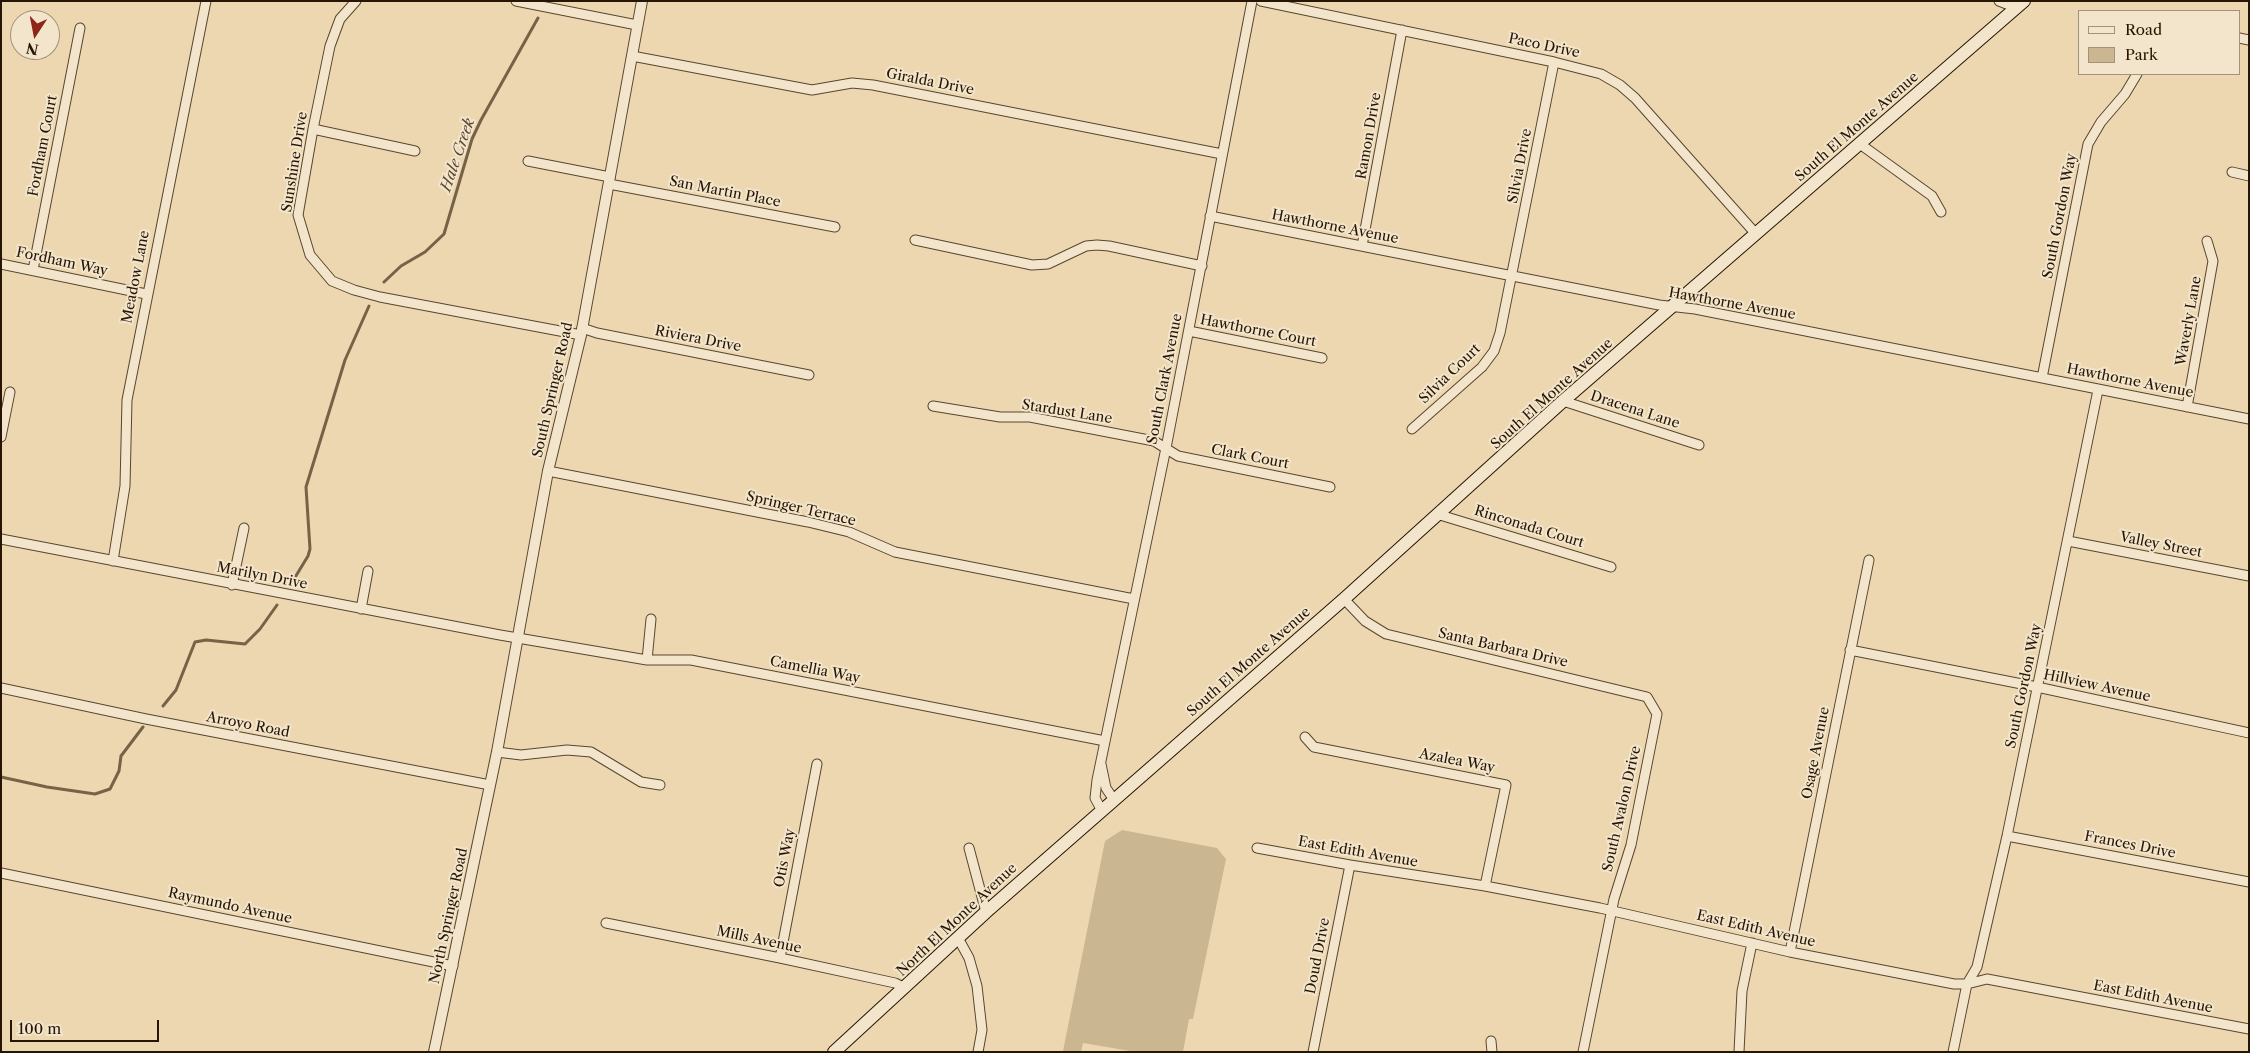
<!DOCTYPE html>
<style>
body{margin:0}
#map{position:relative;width:2250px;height:1053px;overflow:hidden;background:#edd7b0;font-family:"Libre Caslon Text",serif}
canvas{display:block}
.frame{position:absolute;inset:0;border:2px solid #261502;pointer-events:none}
.legend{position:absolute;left:2078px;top:10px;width:162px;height:65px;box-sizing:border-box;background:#f3e5cc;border:1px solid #a1927b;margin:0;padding:6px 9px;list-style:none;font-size:15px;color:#261502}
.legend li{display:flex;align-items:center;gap:10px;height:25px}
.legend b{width:25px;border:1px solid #a1927b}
.north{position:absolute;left:10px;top:10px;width:50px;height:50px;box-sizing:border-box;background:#f3e5cc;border:1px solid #a1927b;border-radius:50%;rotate:191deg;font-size:14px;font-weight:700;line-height:20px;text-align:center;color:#261502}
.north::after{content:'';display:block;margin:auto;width:18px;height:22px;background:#8f2418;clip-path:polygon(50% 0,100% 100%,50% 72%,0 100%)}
.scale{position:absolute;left:10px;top:1020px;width:149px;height:22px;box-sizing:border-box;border:2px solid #261502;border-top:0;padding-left:6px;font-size:15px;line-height:18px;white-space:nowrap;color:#261502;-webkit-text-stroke:4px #f3e5cc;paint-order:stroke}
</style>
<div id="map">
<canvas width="2250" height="1053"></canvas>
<div class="frame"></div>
<ul class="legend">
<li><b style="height:6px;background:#f3e5cc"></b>Road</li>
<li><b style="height:14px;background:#cbb692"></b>Park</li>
</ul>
<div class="north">N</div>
<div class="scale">100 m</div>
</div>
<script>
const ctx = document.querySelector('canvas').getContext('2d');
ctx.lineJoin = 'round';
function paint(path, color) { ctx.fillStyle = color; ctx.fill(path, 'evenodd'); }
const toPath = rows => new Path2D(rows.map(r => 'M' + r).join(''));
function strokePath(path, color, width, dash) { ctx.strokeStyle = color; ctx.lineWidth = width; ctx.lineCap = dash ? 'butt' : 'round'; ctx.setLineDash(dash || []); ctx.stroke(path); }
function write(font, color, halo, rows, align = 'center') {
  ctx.font = font + ' "Libre Caslon Text",serif'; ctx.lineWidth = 4; ctx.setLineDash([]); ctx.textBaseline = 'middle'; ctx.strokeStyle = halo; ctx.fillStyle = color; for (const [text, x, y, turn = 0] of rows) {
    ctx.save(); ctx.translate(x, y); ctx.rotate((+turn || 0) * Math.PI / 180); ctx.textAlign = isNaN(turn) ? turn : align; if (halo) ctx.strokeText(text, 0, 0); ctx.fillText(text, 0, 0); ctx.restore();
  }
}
const green = toPath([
 [1122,830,1217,848,1226,859,1193,1019,1189,1019,1183,1052,1136,1052,1083,1043,1081,1052,1063,1051,1105,841]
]);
const stream = toPath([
 [384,282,401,266,425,252,444,234,472,139,481,120,538,18],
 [291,584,308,556,310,549,306,487,345,360,369,306],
 [163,706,176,690,195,642,206,640,245,644,260,629,277,605],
 [1,777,47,787,95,794,110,789,119,771,121,756,143,727]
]);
const minor = toPath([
 [356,1,340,19,330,46,313,129,298,215,310,255,332,281,354,290,380,297,581,335],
 [516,1,637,25],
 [1261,1,1554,62,1601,74,1620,85,1635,98,1756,234],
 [1999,1,2017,8],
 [2239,38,2249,40],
 [632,56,812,90,852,83,873,85,1222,154],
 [313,129,415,151],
 [1860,144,1932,196,1941,212],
 [528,161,610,177],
 [2232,172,2249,176],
 [609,184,835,227],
 [1210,216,1659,305,1695,309,2249,419],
 [915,240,1032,265,1048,264,1086,246,1097,245,1109,246,1202,266],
 [1362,246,1402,30],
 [1,264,146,294],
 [33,270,80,28],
 [582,328,597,333,809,375],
 [1189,331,1322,358],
 [2042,378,2088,144,2101,122,2125,94,2137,74],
 [1563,401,1699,445],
 [933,406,1000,417,1030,417,1154,441,1178,456,1330,487],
 [2187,407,2213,261,2207,241],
 [1412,429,1482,367,1494,351,1500,333,1554,62],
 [1,437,10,392],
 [548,471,808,522,849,532,895,552,1134,599],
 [1440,515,1611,567],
 [1,539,500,635,647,660,691,660,1105,741],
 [2068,541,2249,576],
 [113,561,125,486,127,400,206,1],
 [232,585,244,528],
 [1344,599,1365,621,1386,634,1647,697,1657,714,1631,845,1614,899,1583,1052],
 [361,609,368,571],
 [1850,650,2037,687,2249,733],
 [647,660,651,619],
 [1,688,146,719,490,785],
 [1305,737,1314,747,1506,785,1485,886],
 [497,752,521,755,567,750,591,752,641,782,660,785],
 [1101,764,1106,788,1114,800],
 [1102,811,1095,798,1097,780,1166,448,1252,1],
 [2007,836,2249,882],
 [969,848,986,912],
 [1257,848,1350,865,1485,886,1600,908,1790,952,1954,984,1967,984,1987,979,2249,1029],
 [1,873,453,966],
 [606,923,780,958,895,983,905,988],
 [958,938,969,958,977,986,982,1030,978,1052],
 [1790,952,1869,560],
 [780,958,817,764],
 [1491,1041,1492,1052],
 [1313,1052,1350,865],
 [1739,1052,1742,991,1752,943],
 [1953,1052,1967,984,1977,967,2007,836,2098,390]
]);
const tertiary = toPath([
 [434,1052,497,752,548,471,581,335,642,1]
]);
const secondary = toPath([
 [834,1052,986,912,1344,599,1563,401,2024,1]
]);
const streetNames = [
 ["Paco Drive",1544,46,12],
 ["Giralda Drive",930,82,11],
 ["South El Monte Avenue",1857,127,-41],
 ["Ramon Drive",1369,136,-80],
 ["Fordham Court",43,146,-79],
 ["Sunshine Drive",295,162,-81],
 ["Silvia Drive",1520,166,-79],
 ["San Martin Place",725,192,11],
 ["South Gordon Way",2060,216,-79],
 ["Hawthorne Avenue",1335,227,11],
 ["Fordham Way",62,262,12],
 ["Meadow Lane",136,277,-79],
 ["Hawthorne Avenue",1732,304,10],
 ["Waverly Lane",2189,321,-80],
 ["Hawthorne Court",1258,331,11],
 ["Riviera Drive",698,339,11],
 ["Silvia Court",1450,374,-44],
 ["South Clark Avenue",1165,379,-79],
 ["Hawthorne Avenue",2130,381,11],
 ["South Springer Road",553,390,-77],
 ["South El Monte Avenue",1552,394,-42],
 ["Dracena Lane",1635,410,18],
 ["Stardust Lane",1067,412,9],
 ["Clark Court",1250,457,11],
 ["Springer Terrace",801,509,13],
 ["Rinconada Court",1529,527,17],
 ["Valley Street",2161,545,11],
 ["Marilyn Drive",262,576,11],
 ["Santa Barbara Drive",1503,648,13],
 ["South El Monte Avenue",1249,662,-41],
 ["Camellia Way",815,670,11],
 ["South Gordon Way",2024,686,-78],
 ["Hillview Avenue",2097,686,12],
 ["Arroyo Road",248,725,11],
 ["Osage Avenue",1816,753,-79],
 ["Azalea Way",1457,761,11],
 ["South Avalon Drive",1622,809,-77],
 ["Frances Drive",2130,845,11],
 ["East Edith Avenue",1358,852,10],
 ["Otis Way",785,858,-79],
 ["Raymundo Avenue",230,906,12],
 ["North Springer Road",449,916,-78],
 ["North El Monte Avenue",957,920,-43],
 ["East Edith Avenue",1756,929,13],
 ["Mills Avenue",759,940,12],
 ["Doud Drive",1318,956,-79],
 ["East Edith Avenue",2153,997,11]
];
const waterNames = [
 ["Hale Creek",458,155,-71]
];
paint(green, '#cbb692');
strokePath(stream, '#756247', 3);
strokePath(minor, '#58462e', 11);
strokePath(tertiary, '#58462e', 12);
strokePath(secondary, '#261502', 14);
strokePath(minor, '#f3e5cc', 9);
strokePath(tertiary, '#f3e5cc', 10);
strokePath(secondary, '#f3e5cc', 12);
write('14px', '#261502', '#f3e5cc', streetNames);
write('italic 15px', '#5a4830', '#f3e5cc', waterNames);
</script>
